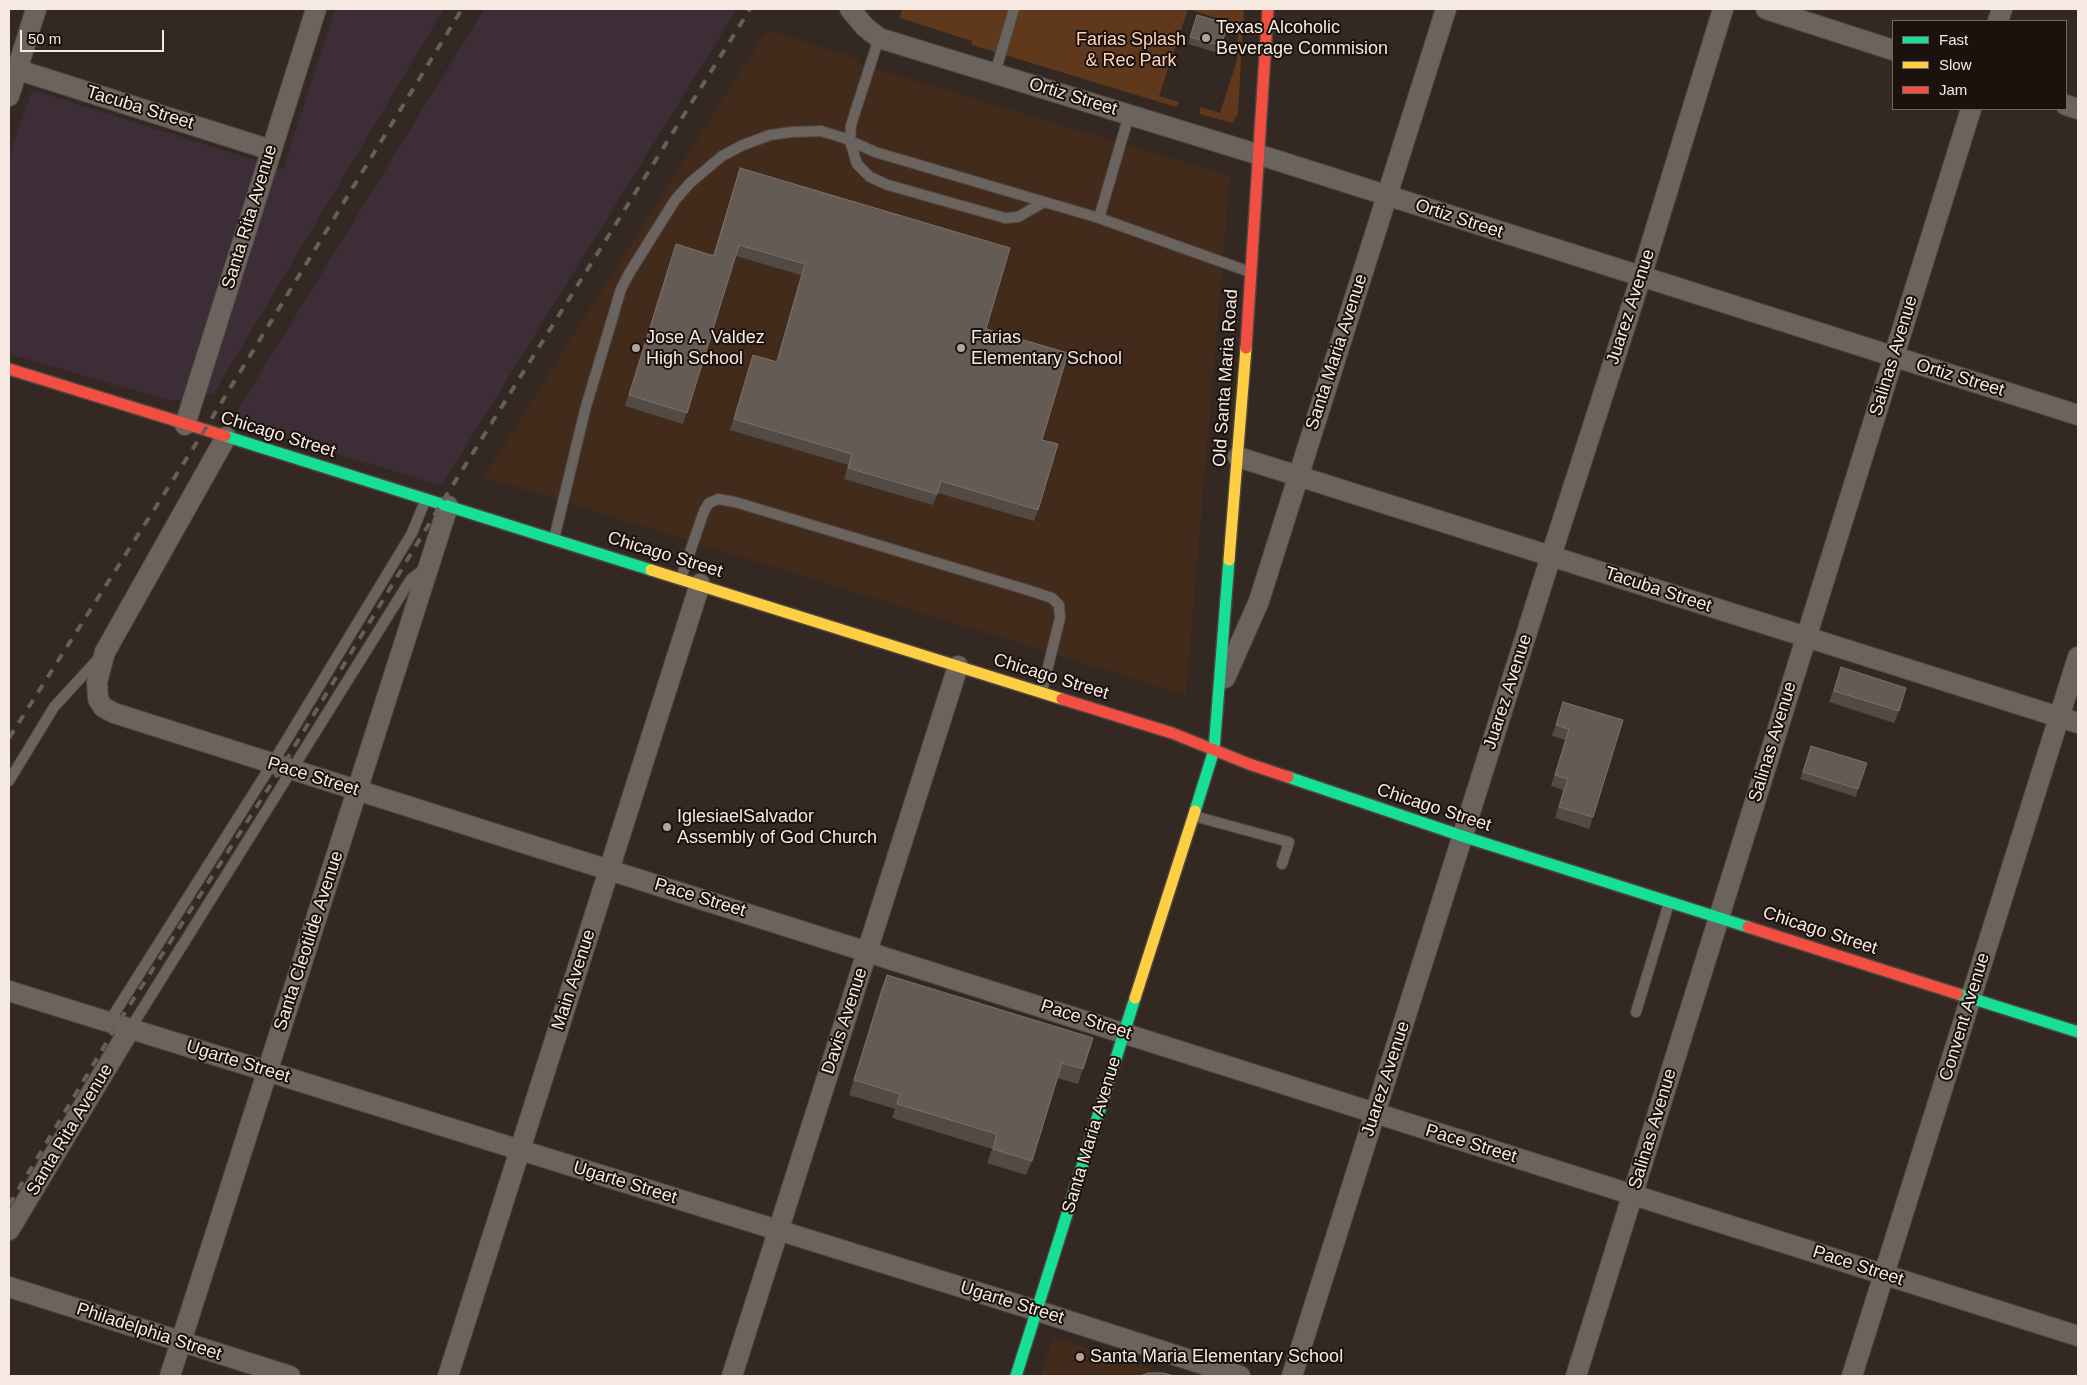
<!DOCTYPE html>
<style>
body{margin:0}
#map{position:relative;width:2087px;height:1385px;overflow:hidden;background:#332822;font-family:Arial,sans-serif}
canvas{display:block}
.frame{position:absolute;inset:0;border:10px solid #f6e9e1;pointer-events:none}
.legend{position:absolute;left:1892px;top:20px;width:175px;height:90px;box-sizing:border-box;background:#1b120d;border:1px solid #736862;margin:0;padding:6px 9px;list-style:none;font-size:15px;color:#f6e9e1}
.legend li{display:flex;align-items:center;gap:10px;height:25px}
.legend b{width:25px;border:1px solid #736862}
.scale{position:absolute;left:20px;top:30px;width:144px;height:22px;box-sizing:border-box;border:2px solid #f6e9e1;border-top:0;padding-left:6px;font-size:15px;line-height:18px;white-space:nowrap;color:#f6e9e1;-webkit-text-stroke:4px #1b120d;paint-order:stroke}
</style>
<div id="map">
<canvas width="2087" height="1385"></canvas>
<div class="frame"></div>
<ul class="legend">
<li><b style="height:6px;background:#16e098"></b>Fast</li>
<li><b style="height:6px;background:#ffcf43"></b>Slow</li>
<li><b style="height:6px;background:#f24e42"></b>Jam</li>
</ul>
<div class="scale">50 m</div>
</div>
<script>
const ctx = document.querySelector('canvas').getContext('2d');
ctx.lineJoin = 'round';
function paint(path, color) { ctx.fillStyle = color; ctx.fill(path, 'evenodd'); }
const toPath = rows => new Path2D(rows.map(r => 'M' + r).join(''));
function strokePath(path, color, width, dash) { ctx.strokeStyle = color; ctx.lineWidth = width; ctx.lineCap = dash ? 'butt' : 'round'; ctx.setLineDash(dash || []); ctx.stroke(path); }
function write(font, color, halo, rows, align = 'center') {
  ctx.font = font + ' Arial,sans-serif'; ctx.lineWidth = 4; ctx.setLineDash([]); ctx.textBaseline = 'middle'; ctx.strokeStyle = halo; ctx.fillStyle = color; for (const [text, x, y, turn = 0] of rows) {
    ctx.save(); ctx.translate(x, y); ctx.rotate((+turn || 0) * Math.PI / 180); ctx.textAlign = isNaN(turn) ? turn : align; if (halo) ctx.strokeText(text, 0, 0); ctx.fillText(text, 0, 0); ctx.restore();
  }
}
const industrial = toPath([
 [335,9,444,9,214,393,171,401,9,354,9,157,32,90,283,169],
 [484,9,737,9,441,486,231,421]
]);
const built = toPath([
 [767,29,858,59,857,63,1230,176,1186,695,484,477],
 [1053,1337,1174,1376,1040,1376]
]);
const green = toPath([
 [902,9,1244,9,1238,114,1232,123,1200,114,1200,107,1220,113,1237,60,1238,25,1188,9,1159,96,1179,102,1176,107,972,45,972,41,900,18]
]);
const lane = toPath([
 [879,38,851,125,850,141,857,164,870,177,888,185,1005,218,1018,217,1044,202],
 [995,73,1014,9],
 [1099,218,1129,115],
 [554,539,585,410,621,289,630,272,675,200,690,183,722,156,743,145,770,135,792,132,821,131,844,138,875,152,1099,218,1250,272],
 [681,578,704,511,709,503,718,499,735,502,1031,591,1052,598,1059,605,1060,618,1042,691],
 [9,781,54,707,99,658],
 [1194,816,1289,842,1282,864],
 [1636,1012,1669,903],
 [109,1022,272,764,412,533,425,501],
 [130,1029,411,579,424,569]
]);
const street = toPath([
 [850,9,865,27,879,38,1260,155,2078,415],
 [1766,9,1893,50],
 [1998,21,2002,9],
 [9,67,271,150],
 [9,96,36,9],
 [2066,105,2078,109],
 [185,425,316,9],
 [226,437,105,652,97,682,98,699,103,707,114,713,2078,1336],
 [1238,457,2078,723],
 [1225,678,1259,601,1446,9],
 [9,991,1038,1311,1240,1376],
 [9,1230,130,1029],
 [9,1287,290,1376],
 [170,1376,448,506],
 [448,1376,700,584],
 [732,1376,958,666],
 [1292,1376,1551,556,1641,277,1723,9],
 [1576,1376,1971,109],
 [1852,1376,2078,657]
]);
const fast = toPath([
 [225,436,651,570],
 [1288,777,1462,836,1748,927],
 [1195,811,1214,750,1229,560],
 [1958,994,2078,1032],
 [1016,1376,1135,998]
]);
const slow = toPath([
 [1229,560,1246,348],
 [651,570,1062,699],
 [1135,998,1195,811]
]);
const jam = toPath([
 [1246,348,1268,9],
 [9,369,225,436],
 [1062,699,1172,733,1249,764,1288,777],
 [1748,927,1958,994]
]);
const rail = toPath([
 [9,738,204,431,462,9],
 [9,1205,117,1025,282,767,441,504,750,9]
]);
const wall = toPath([
 [1197,15,1221,46,1218,53,1188,44],
 [740,168,986,329,1042,440,1038,510,1034,521,938,493,933,505,844,479,848,465,730,430,753,355,776,362,801,275,736,256,683,424,625,406,676,244,713,255],
 [1841,667,1899,711,1894,723,1829,702],
 [1563,702,1593,817,1589,829,1555,818,1563,790,1551,786,1565,740,1552,736],
 [1811,746,1858,789,1856,797,1800,779],
 [887,975,1083,1069,1078,1084,1057,1078,1032,1161,1026,1175,987,1163,992,1149,892,1118,895,1109,849,1095,881,989]
]);
const building = toPath([
 [1197,15,1228,24,1221,46,1190,37,1197,15],
 [740,168,1010,248,986,329,1068,353,1042,440,1058,444,1038,510,941,481,937,494,848,468,852,454,734,419,753,355,777,362,805,264,739,245,687,413,629,395,676,244,714,256,740,168],
 [1841,667,1906,688,1899,711,1834,691,1841,667],
 [1563,702,1623,720,1593,817,1559,807,1568,779,1555,775,1569,729,1556,725,1563,702],
 [1811,746,1867,763,1858,789,1803,772,1811,746],
 [887,975,1093,1038,1083,1069,1062,1063,1032,1161,993,1149,997,1134,897,1104,900,1094,854,1080,887,975],
 [1148,1373,1164,1373,1174,1376,1140,1376,1148,1373]
]);
const markers = [
 [1206,38,5,"#b2a59e"],
 [636,348,5,"#b2a59e"],
 [961,348,5,"#b2a59e"],
 [667,827,5,"#b2a59e"],
 [1080,1357,5,"#b2a59e"]
];
const poiNames = [
 ["Texas Alcoholic",1216,28],
 ["Beverage Commision",1216,49],
 ["Jose A. Valdez",646,338],
 ["High School",646,359],
 ["Farias",971,338],
 ["Elementary School",971,359],
 ["IglesiaelSalvador",677,817],
 ["Assembly of God Church",677,838],
 ["Santa Maria Elementary School",1090,1357]
];
const parkNames = [
 ["Farias Splash",1131,40],
 ["& Rec Park",1131,61]
];
const streetNames = [
 ["Ortiz Street",1073,97,17],
 ["Tacuba Street",140,108,17],
 ["Santa Rita Avenue",250,217,-73],
 ["Ortiz Street",1459,219,18],
 ["Juarez Avenue",1631,307,-72],
 ["Santa Maria Avenue",1337,352,-72],
 ["Salinas Avenue",1894,356,-73],
 ["Old Santa Maria Road",1226,378,-86],
 ["Ortiz Street",1960,378,17],
 ["Chicago Street",278,435,17],
 ["Chicago Street",665,555,17],
 ["Tacuba Street",1658,590,18],
 ["Chicago Street",1051,677,17],
 ["Juarez Avenue",1508,692,-72],
 ["Salinas Avenue",1773,742,-73],
 ["Pace Street",313,777,17],
 ["Chicago Street",1434,808,18],
 ["Pace Street",700,898,17],
 ["Chicago Street",1820,931,18],
 ["Santa Cleotilde Avenue",309,941,-72],
 ["Main Avenue",574,980,-72],
 ["Convent Avenue",1965,1017,-73],
 ["Pace Street",1086,1020,18],
 ["Davis Avenue",845,1021,-72],
 ["Ugarte Street",238,1062,17],
 ["Juarez Avenue",1386,1079,-72],
 ["Salinas Avenue",1653,1129,-73],
 ["Santa Rita Avenue",70,1130,-59],
 ["Santa Maria Avenue",1092,1135,-73],
 ["Pace Street",1471,1144,17],
 ["Ugarte Street",625,1183,17],
 ["Pace Street",1858,1266,18],
 ["Ugarte Street",1012,1303,17],
 ["Philadelphia Street",149,1332,18]
];
paint(industrial, '#3c2d37');
paint(built, '#422b1b');
paint(green, '#60381b');
strokePath(lane, '#4e453f', 12);
strokePath(street, '#4e453f', 22);
strokePath(fast, '#4e453f', 14);
strokePath(slow, '#4e453f', 14);
strokePath(jam, '#4e453f', 14);
strokePath(lane, '#6b635e', 10);
strokePath(street, '#6b635e', 20);
strokePath(fast, '#16e098', 11);
strokePath(slow, '#ffcf43', 11);
strokePath(jam, '#f24e42', 11);
strokePath(rail, '#695f59', 4, [9, 9]);
paint(wall, '#524a44');
paint(building, '#645b55');
strokePath(building, '#7b716b', 1);
for (const [x, y, r, color] of markers) { const dot = new Path2D(); dot.arc(x, y, r, 0, 2 * Math.PI); ctx.fillStyle = color; ctx.fill(dot); strokePath(dot, '#1b120d', 2); }
write('18px', '#f6e9e1', '#1b120d', poiNames, 'left');
write('18px', '#fdd4ba', '#1b120d', parkNames);
write('18px', '#f6e9e1', '#1b120d', streetNames);
</script>
